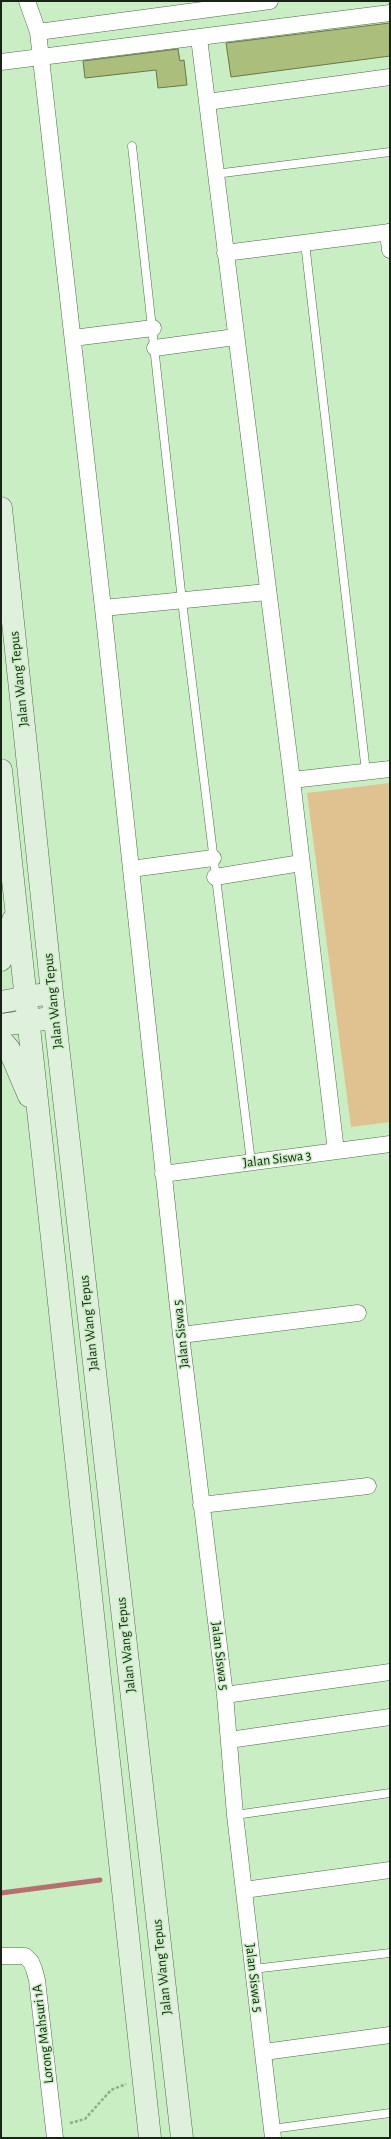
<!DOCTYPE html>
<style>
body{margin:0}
#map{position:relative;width:391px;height:2139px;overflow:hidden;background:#c9eec3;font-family:"Alegreya Sans",sans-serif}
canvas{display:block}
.frame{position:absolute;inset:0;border:2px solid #182516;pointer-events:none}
</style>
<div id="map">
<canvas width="391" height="2139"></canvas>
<div class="frame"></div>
</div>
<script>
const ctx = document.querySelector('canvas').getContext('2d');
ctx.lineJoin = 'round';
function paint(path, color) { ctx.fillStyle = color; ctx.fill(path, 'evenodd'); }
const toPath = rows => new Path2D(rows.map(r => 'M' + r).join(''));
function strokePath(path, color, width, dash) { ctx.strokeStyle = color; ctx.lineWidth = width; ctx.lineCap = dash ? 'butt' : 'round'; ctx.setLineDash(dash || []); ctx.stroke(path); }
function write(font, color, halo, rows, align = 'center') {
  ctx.font = font + ' "Alegreya Sans",sans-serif'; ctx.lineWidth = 3; ctx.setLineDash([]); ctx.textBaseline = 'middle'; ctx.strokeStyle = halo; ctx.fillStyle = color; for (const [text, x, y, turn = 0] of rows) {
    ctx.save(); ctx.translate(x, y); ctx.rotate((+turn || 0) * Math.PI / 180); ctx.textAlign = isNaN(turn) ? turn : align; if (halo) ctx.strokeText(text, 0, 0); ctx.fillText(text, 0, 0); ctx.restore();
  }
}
const green = toPath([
 [390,783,390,1122,351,1127,307,793]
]);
const stream = toPath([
 [1,1893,100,1880]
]);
const building = toPath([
 [390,23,390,56,231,77,226,43,390,23],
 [178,49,180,61,184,60,187,85,158,88,156,70,85,78,83,61,178,49]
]);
const path = toPath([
 [70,2123,85,2119,111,2090,126,2084]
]);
const lane = toPath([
 [132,146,182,601,251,1162],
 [215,174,390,152],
 [305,243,366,772],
 [235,1815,390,1793],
 [253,1969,390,1953],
 [272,2129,390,2113]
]);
const street = toPath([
 [27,1,38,32,103,608,181,1335,225,1695,235,1815,273,2138],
 [38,32,270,1],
 [199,38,292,780,336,1151],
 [1,62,390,13],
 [207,102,390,77],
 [388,232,390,250],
 [225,253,390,232],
 [73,338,153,328],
 [155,348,235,337],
 [103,608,267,592],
 [292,780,390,769],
 [131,869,213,858],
 [215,877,301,863],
 [163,1174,390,1144],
 [181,1335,358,1313],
 [201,1505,368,1486],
 [225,1695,390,1672],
 [229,1740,390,1717],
 [244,1890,390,1870],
 [1,1956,25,1956,31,1962,34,1969,37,1980,55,2138],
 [264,2052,390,2035]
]);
const secondary = toPath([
 [1,508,52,993,182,2138],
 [1,770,150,2138],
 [1,960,10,936,13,920],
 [1,1002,39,995],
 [1,1025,44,1019],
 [1,1040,9,1049,29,1096]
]);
const streetNames = [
 ["Jalan Wang Tepus",19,679,-96],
 ["Jalan Wang Tepus",53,1001,-96],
 ["Jalan Siswa 3",277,1159,-7],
 ["Jalan Wang Tepus",89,1323,-96],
 ["Jalan Siswa 5",181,1334,-96],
 ["Jalan Wang Tepus",126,1645,-96],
 ["Jalan Siswa 5",220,1656,83],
 ["Jalan Wang Tepus",162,1967,-96],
 ["Jalan Siswa 5",254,1978,83],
 ["Lorong Mahsuri 1A",43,2034,-97]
];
paint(green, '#dfc28f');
strokePath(stream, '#b7706f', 5);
paint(building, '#acbe7c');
strokePath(building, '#697647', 1);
strokePath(lane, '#4c6c47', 9);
strokePath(street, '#4c6c47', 17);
strokePath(secondary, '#4c6c47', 23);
strokePath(path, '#8eac8a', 2.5, [3, 2]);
strokePath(lane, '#fff', 8);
strokePath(street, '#fff', 16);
strokePath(secondary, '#dff0dd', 22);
write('14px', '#182516', '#c9eec3', streetNames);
</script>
